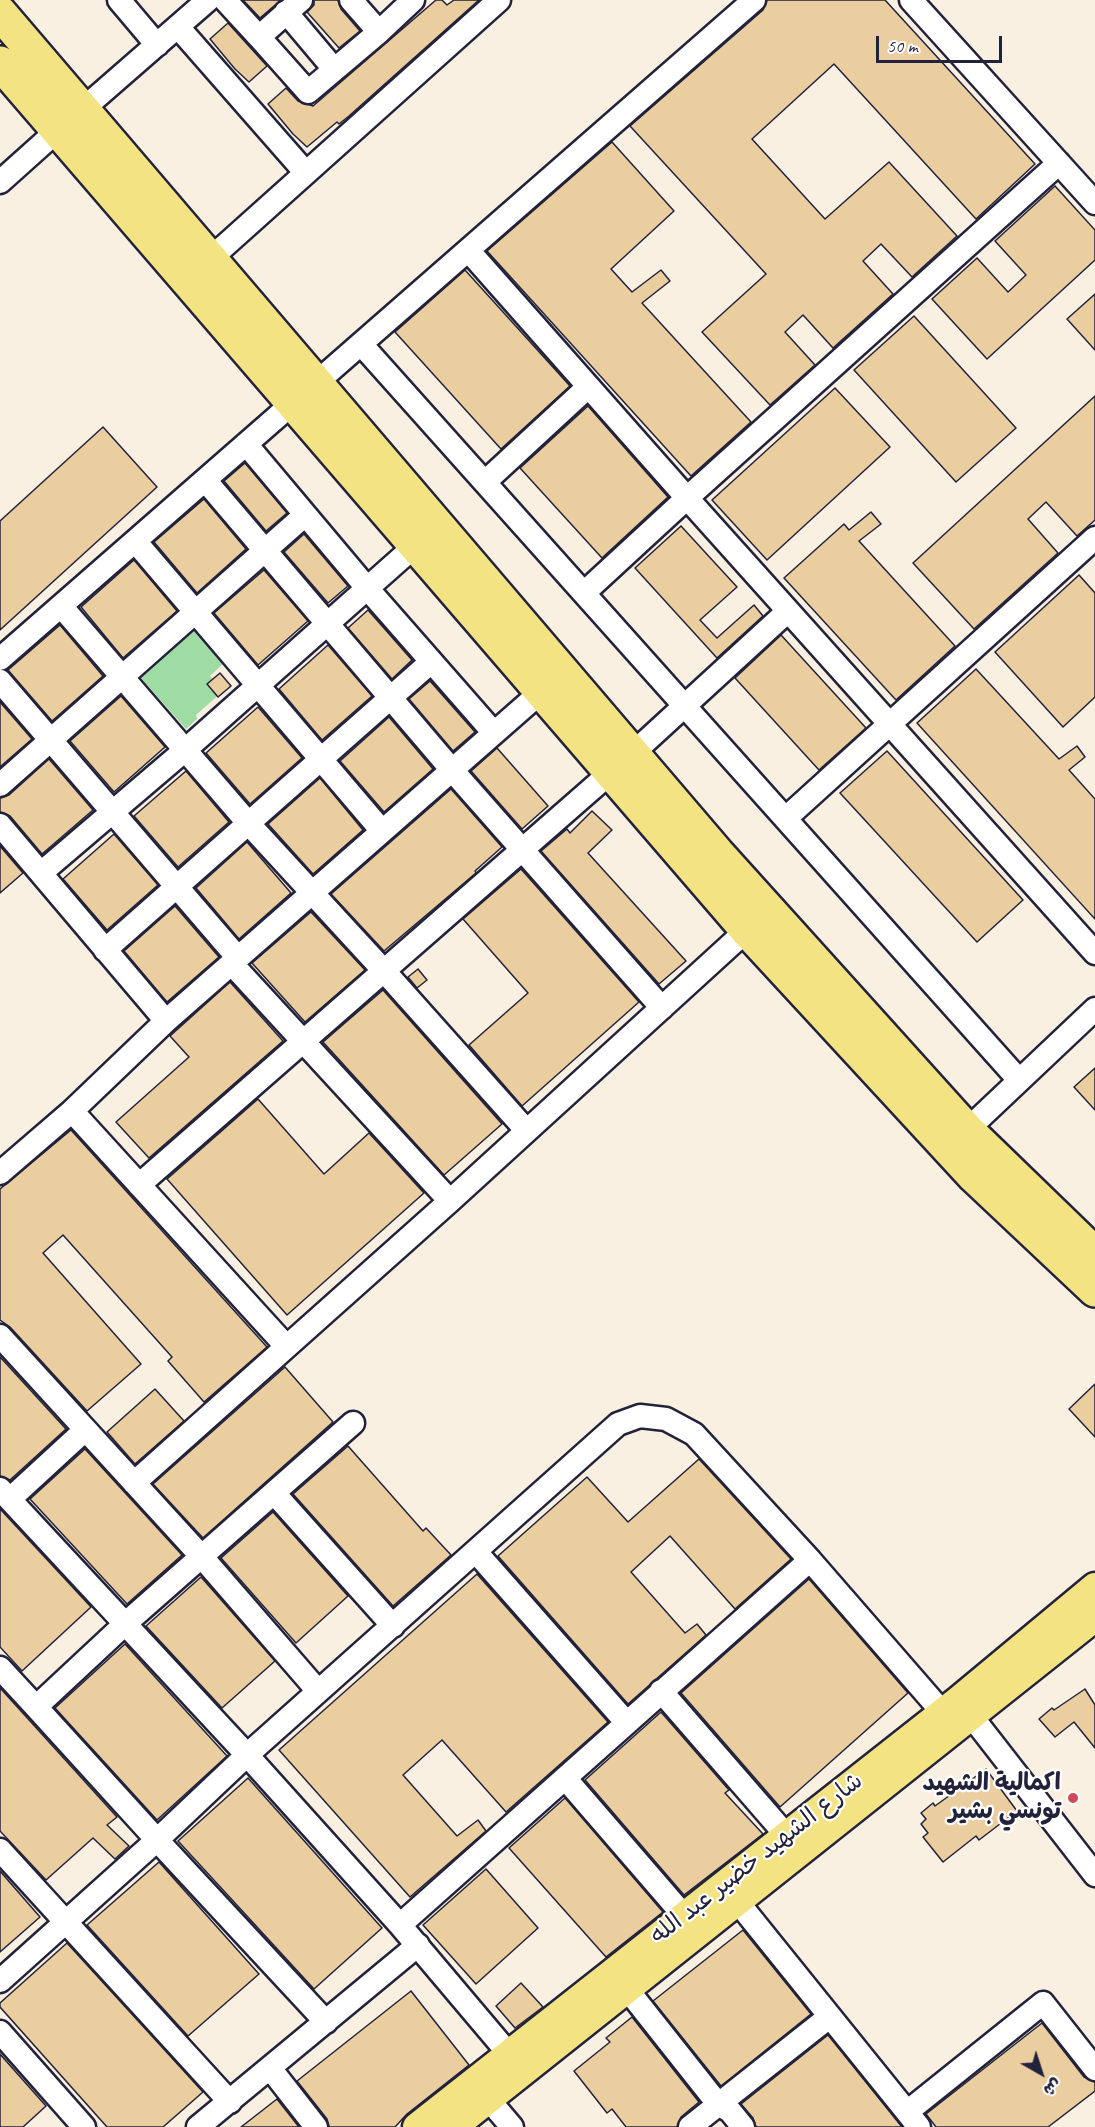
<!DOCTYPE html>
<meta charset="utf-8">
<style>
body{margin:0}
#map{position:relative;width:1095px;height:2127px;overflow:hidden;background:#f9f0e2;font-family:Caveat,"Playpen Sans Arabic",sans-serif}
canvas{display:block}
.north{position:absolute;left:1011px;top:2043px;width:60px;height:60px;-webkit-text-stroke:4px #fff;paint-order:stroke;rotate:141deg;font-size:16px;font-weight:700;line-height:24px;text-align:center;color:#22223b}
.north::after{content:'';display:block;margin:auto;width:21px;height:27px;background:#22223b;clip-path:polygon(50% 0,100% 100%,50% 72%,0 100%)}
.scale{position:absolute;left:876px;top:36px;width:126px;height:27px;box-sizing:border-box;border:3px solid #22223b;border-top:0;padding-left:8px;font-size:18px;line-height:21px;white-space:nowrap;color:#22223b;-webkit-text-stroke:4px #fff;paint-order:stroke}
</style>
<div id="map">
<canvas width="1095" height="2127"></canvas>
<div class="north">ش</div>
<div class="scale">50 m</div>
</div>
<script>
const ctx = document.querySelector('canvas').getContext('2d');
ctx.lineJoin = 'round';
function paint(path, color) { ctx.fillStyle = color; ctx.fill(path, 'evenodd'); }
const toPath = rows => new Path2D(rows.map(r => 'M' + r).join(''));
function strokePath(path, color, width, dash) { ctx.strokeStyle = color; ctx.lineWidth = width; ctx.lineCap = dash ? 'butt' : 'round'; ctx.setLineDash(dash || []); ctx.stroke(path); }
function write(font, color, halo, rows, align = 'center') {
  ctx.font = font + ' Caveat,"Playpen Sans Arabic",sans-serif'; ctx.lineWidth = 4.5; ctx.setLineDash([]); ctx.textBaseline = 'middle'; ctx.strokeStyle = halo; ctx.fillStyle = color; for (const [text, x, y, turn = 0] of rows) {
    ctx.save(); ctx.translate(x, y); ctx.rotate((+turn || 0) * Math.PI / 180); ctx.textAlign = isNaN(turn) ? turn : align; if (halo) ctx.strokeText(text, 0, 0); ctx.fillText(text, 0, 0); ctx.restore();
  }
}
const green = toPath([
 [189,622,225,662,210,676,223,691,196,715,197,719,186,729,135,671]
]);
const building = toPath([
 [243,0,281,0,260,18,243,0],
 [314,0,338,0,341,9,360,31,339,48,307,12,314,5,314,0],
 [436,0,442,0,447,5,454,0,479,0,349,116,339,124,337,122,307,147,293,134,268,104,286,88,298,101,313,106,436,0],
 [767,0,885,0,1035,164,976,219,834,64,752,139,825,219,889,162,957,236,912,277,881,244,863,261,893,294,833,348,803,315,785,332,815,365,770,405,702,332,766,274,630,126,763,10,767,0],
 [228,23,267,66,249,82,235,69,210,39,228,23],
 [612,142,674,211,611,269,632,292,661,270,670,281,642,303,751,422,691,476,487,251,612,142],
 [1055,186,1095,230,1095,260,987,359,932,299,977,258,1008,292,1026,275,995,241,1055,186],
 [465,270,570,386,501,449,395,332,465,270],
 [1095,294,1095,350,1067,319,1095,294],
 [914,316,1016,428,956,482,854,370,914,316],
 [835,388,890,447,767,560,712,500,835,388],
 [1095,396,1095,520,1077,536,1046,502,1028,519,1058,553,974,629,913,563,1095,396],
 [588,406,668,497,602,558,520,468,588,406],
 [103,427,157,487,0,630,0,521,103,427],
 [245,463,287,513,266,531,224,481,245,463],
 [204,499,246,549,197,593,154,542,204,499],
 [871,512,881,524,859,541,955,646,896,700,784,578,844,524,849,530,871,512],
 [681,526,737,587,700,620,717,638,754,605,763,616,717,658,635,568,681,526],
 [304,534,348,586,328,603,284,552,304,534],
 [134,560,177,611,123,658,81,607,134,560],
 [264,570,308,621,258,665,214,613,264,570],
 [1079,575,1095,593,1095,697,1063,727,995,652,1079,575],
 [368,610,412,660,392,679,348,628,368,610],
 [60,625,103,676,52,721,8,670,60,625],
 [781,635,866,728,819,770,735,678,781,635],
 [328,645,372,696,322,740,279,689,328,645],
 [976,669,1059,759,1077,746,1085,757,1069,770,1095,799,1095,919,917,723,976,669],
 [220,673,231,686,218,697,207,684,220,673],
 [430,681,475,732,453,751,409,699,430,681],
 [121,696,165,747,114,792,70,741,121,696],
 [0,702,32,739,0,767,0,702],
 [258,707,302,758,250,804,206,753,258,707],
 [389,717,433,769,384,812,340,761,389,717],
 [497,748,548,806,522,829,471,771,497,748],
 [887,751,1023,900,977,942,840,793,887,751],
 [49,759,93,810,42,854,10,816,0,812,0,798,9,795,49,759],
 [186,771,229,822,178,867,134,816,186,771],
 [320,778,363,830,313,874,268,824,320,778],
 [451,789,502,847,475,871,476,873,384,951,331,894,451,789],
 [592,811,612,830,588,853,686,961,659,984,541,851,567,829,570,833,592,811],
 [114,834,158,885,107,930,63,879,114,834],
 [247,842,291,893,239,939,196,888,247,842],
 [0,846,23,873,0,893,0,846],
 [521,869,639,1002,522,1106,469,1045,528,993,463,919,521,869],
 [175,906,219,957,167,1002,124,951,175,906],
 [311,912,365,970,305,1022,252,963,311,912],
 [418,969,427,980,417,988,408,977,418,969],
 [230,982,283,1041,149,1158,116,1122,189,1057,170,1036,230,982],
 [383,990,502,1124,444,1175,323,1042,383,990],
 [1095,1068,1095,1110,1074,1087,1095,1068],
 [258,1099,324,1174,369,1133,424,1193,287,1315,167,1179,258,1099],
 [71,1130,267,1347,204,1402,168,1361,172,1357,63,1235,43,1253,141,1364,87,1411,10,1327,0,1320,0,1189,71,1130],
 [0,1357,66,1429,10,1480,0,1476,0,1357],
 [285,1367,333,1422,203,1538,153,1484,285,1367],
 [1095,1384,1095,1437,1069,1409,1095,1384],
 [155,1389,184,1421,135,1464,107,1432,155,1389],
 [348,1446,423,1531,426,1528,451,1555,393,1606,293,1494,348,1446],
 [85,1449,182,1555,127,1604,30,1499,85,1449],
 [699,1459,791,1559,735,1609,670,1536,631,1572,685,1633,697,1624,706,1635,628,1704,498,1556,587,1477,628,1522,699,1459],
 [0,1509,91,1607,22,1671,0,1647,0,1509],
 [273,1512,348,1596,296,1643,221,1558,273,1512],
 [477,1574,608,1722,506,1812,442,1740,403,1775,457,1836,478,1820,486,1831,410,1897,279,1750,477,1574],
 [201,1577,275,1661,222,1708,146,1626,201,1577],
 [809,1579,908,1693,780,1807,681,1693,809,1579],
 [125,1644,227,1756,157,1820,55,1708,125,1644],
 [0,1688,117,1817,107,1825,129,1846,115,1859,93,1838,46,1880,0,1831,0,1688],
 [1085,1689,1095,1705,1095,1748,1074,1722,1055,1737,1039,1719,1052,1708,1054,1710,1085,1689],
 [661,1712,729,1790,725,1793,763,1834,684,1895,585,1780,661,1712],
 [986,1769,1017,1811,979,1840,976,1836,943,1862,923,1837,928,1833,921,1824,926,1819,921,1813,933,1803,935,1806,986,1769],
 [248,1778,382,1928,314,1989,178,1841,248,1778],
 [565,1798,663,1912,606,1957,509,1848,565,1798],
 [159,1862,259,1974,188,2036,87,1925,159,1862],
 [486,1869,538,1928,476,1984,423,1925,486,1869],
 [0,1871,40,1917,0,1952,0,1871],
 [743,1930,811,2014,721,2086,653,2001,743,1930],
 [67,1943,203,2092,163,2127,107,2127,0,2007,0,2003,67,1943],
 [521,1983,543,2007,515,2028,496,2006,521,1983],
 [411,1991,469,2065,407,2114,395,2127,329,2127,327,2119,297,2081,411,1991],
 [632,2017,699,2102,681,2117,677,2127,626,2127,612,2109,607,2113,574,2071,610,2042,606,2038,632,2017],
 [1042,2023,1084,2077,1095,2082,1095,2091,1048,2127,936,2127,926,2114,1042,2023],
 [828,2035,902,2127,756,2127,753,2118,741,2104,828,2035],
 [0,2054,46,2106,23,2127,0,2127,0,2054],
 [277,2099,299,2127,241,2127,277,2099]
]);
const minor = toPath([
 [119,0,157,45],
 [225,0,259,37],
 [301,0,259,37,308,92,379,32,413,0],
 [351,0,379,32],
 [911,0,1095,203],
 [286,12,334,69],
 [178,27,306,173],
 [83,109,208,0],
 [0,182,58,130],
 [468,250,687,498,1095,953],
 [210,259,499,0],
 [361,344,1019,1080],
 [316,383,754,0],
 [246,444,367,588,494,733],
 [205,480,452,770,662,1008],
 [485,482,588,387],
 [135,541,382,831],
 [585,592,687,498,1059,163],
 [61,606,249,824,385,972,526,1130],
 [0,659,293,403],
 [0,681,238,958],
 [632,754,788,611],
 [0,785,305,515],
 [786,818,1095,538],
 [0,825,166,1021],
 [41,873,184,751,416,545],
 [105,950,431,662],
 [232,964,450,1201],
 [72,1111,286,1346],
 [967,1130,1095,1009],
 [0,1173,72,1111,166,1021,541,692],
 [139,1185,610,773],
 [0,1336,202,1557,318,1691],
 [134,1483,450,1201,747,930],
 [0,1489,247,1755,400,1925,509,2054],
 [274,1493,393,1626],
 [10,1499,85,1430],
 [476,1552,626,1722],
 [0,1668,36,1707],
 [661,1691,786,1835],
 [962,1704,1095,1875],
 [565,1778,685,1917],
 [0,1850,230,2102],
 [737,1901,919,2127],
 [400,1925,810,1560],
 [0,1981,157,1840,36,1707,126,1623,353,1423],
 [627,1989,718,2104,730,2111,743,2127],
 [326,2022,157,1840,247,1755,618,1424,640,1416,666,1419,694,1434,810,1560,943,1713],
 [0,2032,84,2127],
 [270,2068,316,2127],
 [478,2087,512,2127],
 [907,2112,1043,2003,1095,2069],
 [198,2127,418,1945],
 [690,2127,829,2017]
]);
const major = toPath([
 [417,2127,959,1700,1095,1587],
 [453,2127,1095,1617]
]);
const highway = toPath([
 [0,13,718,854,967,1130,1095,1254],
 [0,63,747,930,974,1176,1095,1290]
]);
const markers = [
 [1073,1798,6,"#d1495b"]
];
const poiNames = [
 ["اكمالية الشهيد",1061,1784],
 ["تونسي بشير",1061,1812]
];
const streetNames = [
 ["شارع الشهيد خضير عبد الله",757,1859,-38]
];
paint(green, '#9fdca4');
paint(building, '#ebce9f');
strokePath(building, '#22223b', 1.5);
strokePath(minor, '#22223b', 27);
strokePath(major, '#22223b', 33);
strokePath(highway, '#22223b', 38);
strokePath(minor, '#fff', 22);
strokePath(major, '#f4e382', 28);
strokePath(highway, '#f4e382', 33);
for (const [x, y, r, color] of markers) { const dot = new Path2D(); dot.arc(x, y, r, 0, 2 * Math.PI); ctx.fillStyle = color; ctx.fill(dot); strokePath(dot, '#fff', 2); }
write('bold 24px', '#22223b', '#fff', poiNames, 'right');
write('24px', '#22223b', '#fff', streetNames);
</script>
